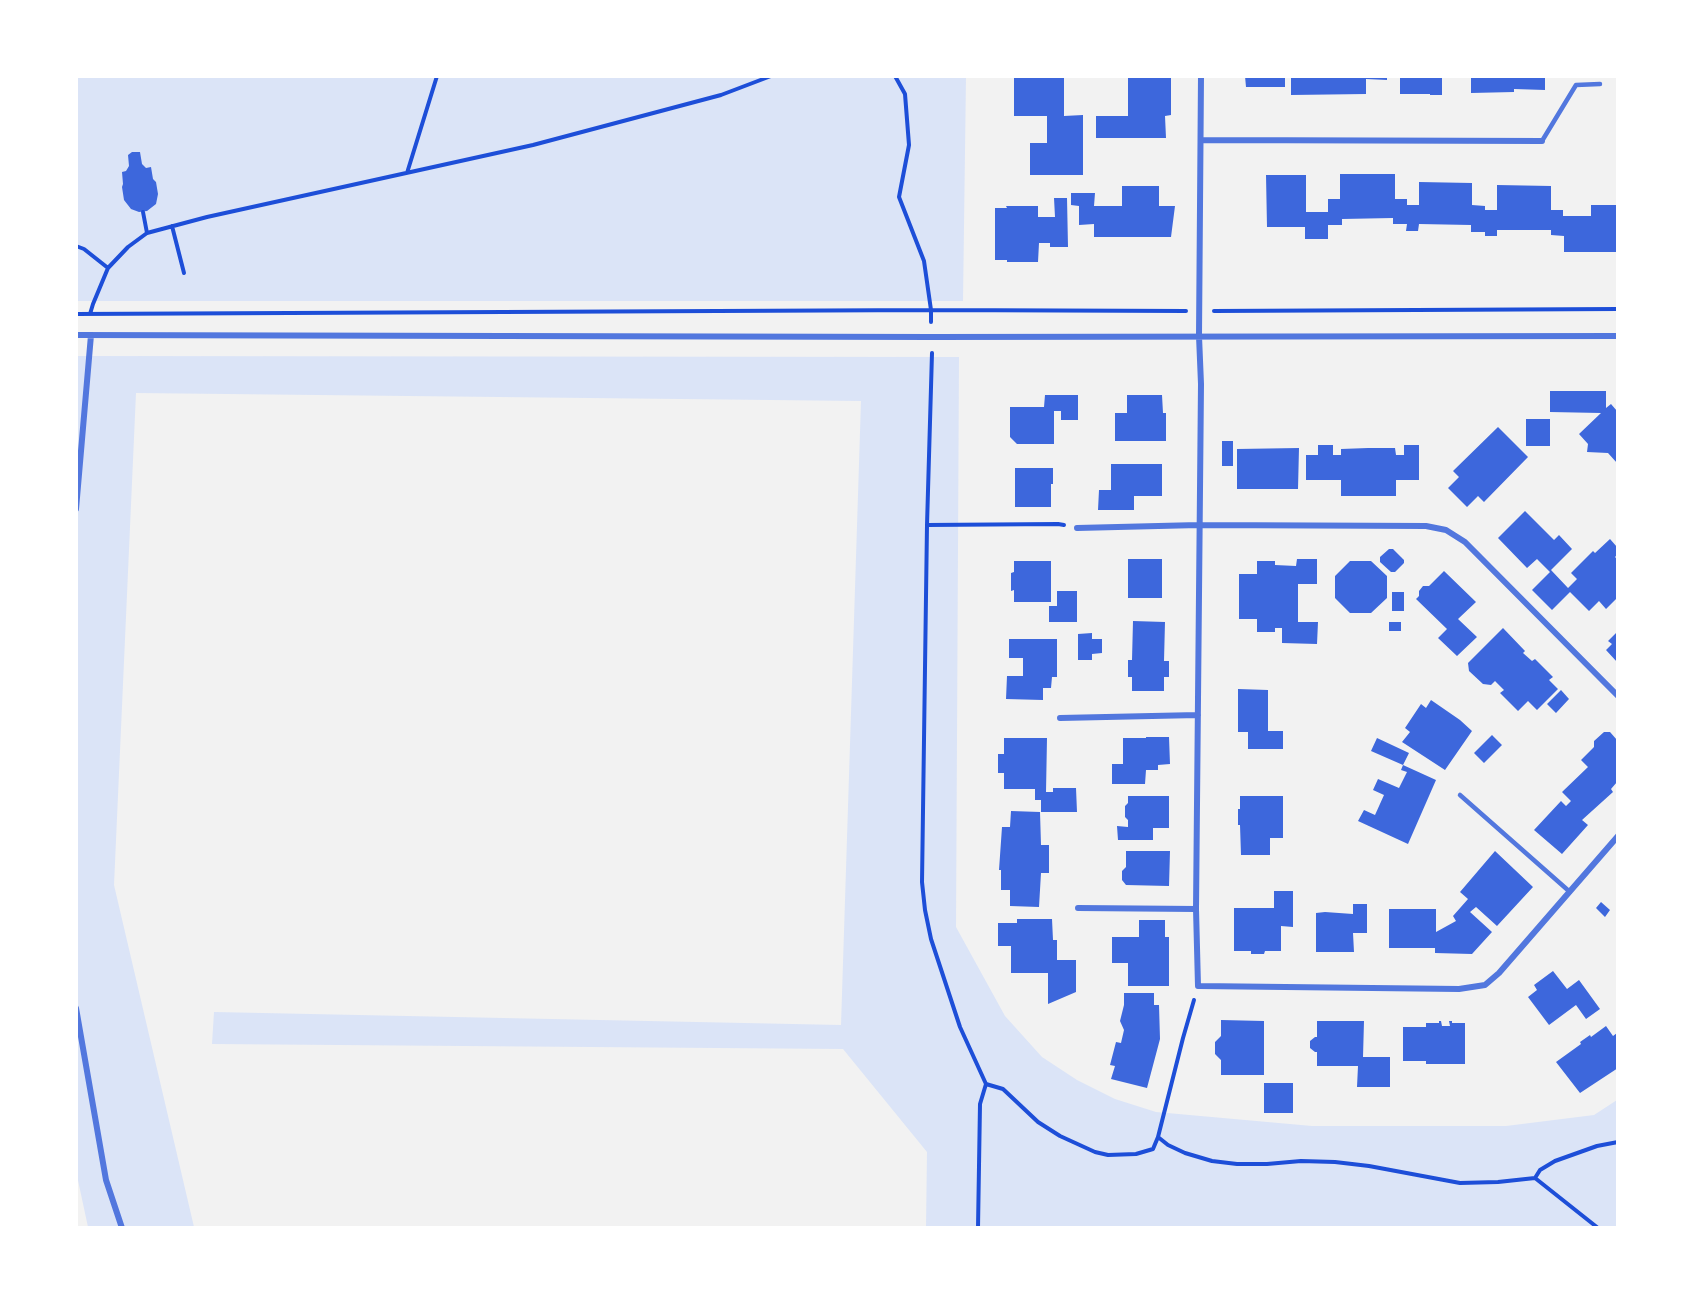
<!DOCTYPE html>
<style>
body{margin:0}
#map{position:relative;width:1694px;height:1304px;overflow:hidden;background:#f2f2f2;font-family:"Work Sans",sans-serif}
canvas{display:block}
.frame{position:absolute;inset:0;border:78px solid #fff;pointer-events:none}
</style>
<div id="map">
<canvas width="1694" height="1304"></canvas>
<div class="frame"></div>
</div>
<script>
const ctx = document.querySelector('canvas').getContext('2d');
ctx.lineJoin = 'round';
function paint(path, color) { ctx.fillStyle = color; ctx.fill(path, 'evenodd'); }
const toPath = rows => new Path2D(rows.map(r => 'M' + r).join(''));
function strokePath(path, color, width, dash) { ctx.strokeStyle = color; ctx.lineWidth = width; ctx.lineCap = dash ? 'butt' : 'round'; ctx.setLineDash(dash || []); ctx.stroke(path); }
const green = toPath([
 [77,77,966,77,963,301,77,301],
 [76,356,959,357,956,927,1005,1016,1042,1057,1077,1080,1115,1099,1156,1112,1312,1126,1506,1126,1594,1115,1617,1100,1617,1227,926,1227,927,1152,843,1049,212,1044,214,1012,841,1025,861,401,136,393,114,885,194,1227,88,1227,76,1171]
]);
const building = toPath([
 [1014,76,1064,76,1064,116,1083,115,1083,175,1030,175,1030,143,1047,143,1047,116,1014,116],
 [1128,76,1171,76,1171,115,1165,116,1166,138,1096,138,1096,116,1128,116],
 [1245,76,1285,76,1285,87,1246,87],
 [1291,76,1387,76,1387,80,1366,79,1366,94,1291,95],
 [1400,76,1442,76,1442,95,1430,95,1430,94,1400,94],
 [1471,76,1545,76,1545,90,1514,89,1514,92,1471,93],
 [132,152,140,152,142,164,146,168,151,167,153,179,156,182,158,194,156,204,147,211,139,212,131,209,124,200,122,187,123,184,122,172,126,171,129,166,128,155],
 [1340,174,1395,174,1395,199,1407,199,1407,205,1419,205,1419,182,1472,183,1472,205,1485,206,1485,210,1497,210,1497,185,1551,186,1551,210,1563,210,1563,216,1591,216,1591,205,1617,205,1617,252,1564,252,1564,236,1551,235,1551,230,1497,230,1497,236,1485,236,1485,232,1471,232,1471,225,1419,224,1418,231,1406,231,1407,224,1393,224,1393,218,1342,219,1342,225,1328,225,1328,239,1305,239,1305,227,1267,227,1266,175,1306,175,1306,212,1328,212,1328,199,1340,199],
 [1122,186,1159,186,1159,206,1175,206,1171,237,1094,237,1094,224,1079,225,1079,206,1071,205,1071,193,1095,193,1094,206,1122,206],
 [1054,198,1067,198,1068,247,1050,247,1050,243,1039,243,1038,262,1007,262,1007,260,995,260,995,208,1007,208,1006,206,1038,206,1038,217,1055,217],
 [1550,391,1606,391,1606,408,1611,404,1617,411,1617,463,1608,453,1587,452,1588,444,1579,434,1601,413,1550,412],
 [1045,395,1078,395,1078,420,1061,420,1061,411,1054,411,1054,444,1017,444,1010,437,1010,407,1044,407],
 [1127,395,1162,395,1163,413,1166,413,1166,441,1115,441,1115,413,1127,413],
 [1526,419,1550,419,1550,446,1526,446],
 [1498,427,1528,457,1484,502,1478,496,1467,507,1448,488,1459,477,1453,471],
 [1222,441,1233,441,1233,466,1222,466],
 [1318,445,1333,445,1333,455,1341,455,1341,449,1368,448,1395,448,1396,455,1404,455,1404,445,1419,445,1419,480,1396,480,1396,496,1341,496,1341,480,1306,480,1306,455,1318,455],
 [1299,448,1298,489,1237,489,1237,449],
 [1111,464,1162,464,1162,496,1134,496,1134,510,1098,510,1099,490,1111,490],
 [1015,468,1053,468,1053,484,1051,484,1051,507,1015,507],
 [1525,511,1554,540,1559,535,1572,549,1551,570,1568,588,1577,579,1571,573,1593,551,1595,553,1610,539,1617,547,1617,555,1615,557,1617,559,1617,598,1606,609,1599,601,1589,611,1570,592,1552,610,1532,590,1550,572,1537,559,1527,568,1498,538],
 [1389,549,1393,549,1404,560,1404,563,1395,572,1391,572,1380,562,1380,557],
 [1128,559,1162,559,1162,598,1128,598],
 [1297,559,1317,559,1317,584,1298,584,1298,622,1318,622,1317,644,1282,643,1282,628,1275,628,1275,632,1257,632,1257,619,1239,619,1239,574,1257,574,1257,561,1275,561,1275,565,1296,566],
 [1014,561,1051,561,1051,602,1014,602,1014,590,1011,591,1011,573,1014,572],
 [1350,561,1371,561,1387,576,1387,598,1371,613,1350,613,1335,598,1335,576],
 [1444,571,1476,602,1458,619,1477,637,1457,656,1438,638,1447,629,1416,599,1419,596,1419,591,1423,586,1429,586],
 [1057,591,1077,591,1077,622,1049,622,1049,606,1057,606],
 [1392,592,1404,592,1404,611,1392,611],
 [1133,621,1165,622,1164,661,1169,661,1169,677,1164,677,1164,691,1132,691,1132,677,1128,677,1128,660,1132,660],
 [1389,622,1401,622,1401,631,1389,631],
 [1503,628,1525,651,1523,653,1532,661,1535,659,1553,677,1549,680,1558,689,1537,710,1528,701,1518,711,1500,693,1504,690,1495,681,1491,685,1483,684,1469,671,1468,663],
 [1617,632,1617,662,1606,650,1612,644,1608,641],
 [1092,633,1092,639,1102,639,1102,653,1092,654,1092,660,1078,660,1078,634],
 [1009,639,1057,639,1057,677,1052,677,1051,688,1043,688,1043,700,1006,699,1007,676,1023,676,1023,658,1009,658],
 [1238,689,1268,690,1268,731,1283,731,1283,749,1248,749,1248,732,1238,732],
 [1561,690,1569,699,1556,713,1547,704],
 [1431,700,1460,720,1472,731,1445,770,1402,742,1410,732,1405,728,1421,704,1426,708],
 [1604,732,1610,732,1617,740,1617,782,1611,789,1613,792,1582,820,1588,825,1562,854,1534,830,1561,801,1566,806,1571,801,1562,792,1588,767,1581,760,1594,747,1594,741],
 [1492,735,1502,745,1484,763,1474,753],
 [1146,737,1169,737,1170,764,1158,765,1158,770,1146,770,1145,784,1112,784,1112,764,1123,764,1123,738,1146,738],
 [1004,738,1047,738,1046,792,1053,792,1053,788,1076,788,1077,812,1041,812,1041,800,1035,800,1035,789,1004,789,1004,773,998,773,998,754,1004,754],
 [1377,738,1409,753,1403,765,1371,751],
 [1403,765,1436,780,1408,844,1358,821,1364,810,1375,815,1384,795,1373,790,1378,779,1399,788,1407,772,1401,770],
 [1128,796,1169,796,1169,828,1153,828,1153,840,1118,840,1117,826,1128,827,1128,820,1125,817,1125,806,1128,803],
 [1240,796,1283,796,1283,838,1270,838,1270,855,1241,855,1240,825,1238,825,1238,809,1240,809],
 [1011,811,1040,812,1041,845,1049,845,1049,873,1041,873,1039,907,1010,906,1010,890,1001,890,1001,870,999,870,1002,827,1010,827],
 [1126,851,1170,851,1169,886,1126,885,1122,880,1122,871,1126,867],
 [1495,851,1533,887,1497,926,1476,907,1470,912,1492,932,1472,954,1435,953,1435,948,1389,948,1389,909,1436,909,1436,932,1456,921,1453,916,1468,899,1460,892],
 [1274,891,1293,891,1293,927,1281,926,1281,951,1265,951,1264,954,1251,954,1251,951,1234,951,1234,908,1274,908],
 [1601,902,1610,910,1605,917,1596,908],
 [1353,904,1367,904,1367,933,1353,933,1354,952,1316,952,1316,913,1325,912,1353,914],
 [1017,919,1052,919,1053,940,1057,940,1057,960,1076,960,1076,992,1048,1004,1048,973,1011,973,1011,946,998,946,998,923,1017,923],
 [1139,920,1165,920,1165,937,1169,937,1169,986,1128,986,1128,963,1112,963,1112,937,1139,937],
 [1553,971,1567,989,1579,980,1600,1009,1586,1019,1576,1005,1549,1025,1528,997,1537,990,1534,985],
 [1124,993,1154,993,1154,1005,1159,1005,1160,1039,1147,1088,1111,1079,1115,1066,1110,1065,1116,1042,1121,1043,1124,1030,1120,1021,1124,1005],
 [1221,1020,1264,1021,1264,1075,1221,1075,1221,1060,1215,1054,1215,1042,1221,1036],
 [1317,1021,1364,1021,1363,1057,1390,1057,1390,1087,1357,1087,1358,1066,1317,1066,1317,1052,1315,1052,1310,1048,1310,1041,1315,1037,1317,1037],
 [1439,1021,1441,1021,1442,1026,1450,1026,1449,1021,1452,1021,1452,1023,1465,1023,1465,1064,1426,1064,1426,1061,1403,1061,1403,1027,1426,1027,1426,1023,1439,1023],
 [1606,1026,1613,1036,1617,1033,1618,1068,1580,1093,1556,1062,1581,1044,1580,1042,1590,1035,1591,1037],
 [1264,1083,1293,1083,1293,1113,1264,1113]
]);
const path = toPath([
 [895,76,905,94,909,145,899,197,924,261,931,310,931,322],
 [407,173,437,76],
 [143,212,147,233],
 [172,226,184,273],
 [76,246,84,249,108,268],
 [1214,311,1618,309],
 [76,314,931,310,1186,311],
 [90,314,93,304,108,268,128,247,147,233,207,217,533,145,721,95,771,76],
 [932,353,927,525,922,882,925,910,931,939,960,1027,986,1084,980,1104,978,1228],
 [927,525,1058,524,1064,525],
 [986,1084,1003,1089,1038,1122,1060,1136,1095,1152,1108,1155,1136,1154,1153,1149,1158,1137,1183,1038,1194,1000],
 [1158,1137,1168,1145,1185,1153,1212,1161,1237,1164,1267,1164,1301,1161,1335,1162,1369,1166,1460,1183,1498,1182,1535,1178,1598,1228],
 [1535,1178,1540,1170,1555,1161,1597,1146,1618,1142]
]);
const service = toPath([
 [1542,141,1576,85,1600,84],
 [1460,795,1570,892]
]);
const minor = toPath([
 [1201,76,1199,336,1201,384,1196,909,1198,986,1459,989,1485,985,1499,973,1618,836],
 [1201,140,1542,141],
 [76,335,932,337,1618,336],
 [76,509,91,335],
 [1077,528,1199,525,1426,526,1446,530,1465,542,1618,696],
 [1060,718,1198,715],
 [1078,908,1196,909],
 [76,1008,106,1180,122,1228]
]);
paint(green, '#dbe4f7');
paint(building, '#3d67dc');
strokePath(path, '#1d4ed8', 4);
strokePath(service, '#5277de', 4.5);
strokePath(minor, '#5277de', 6);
</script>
